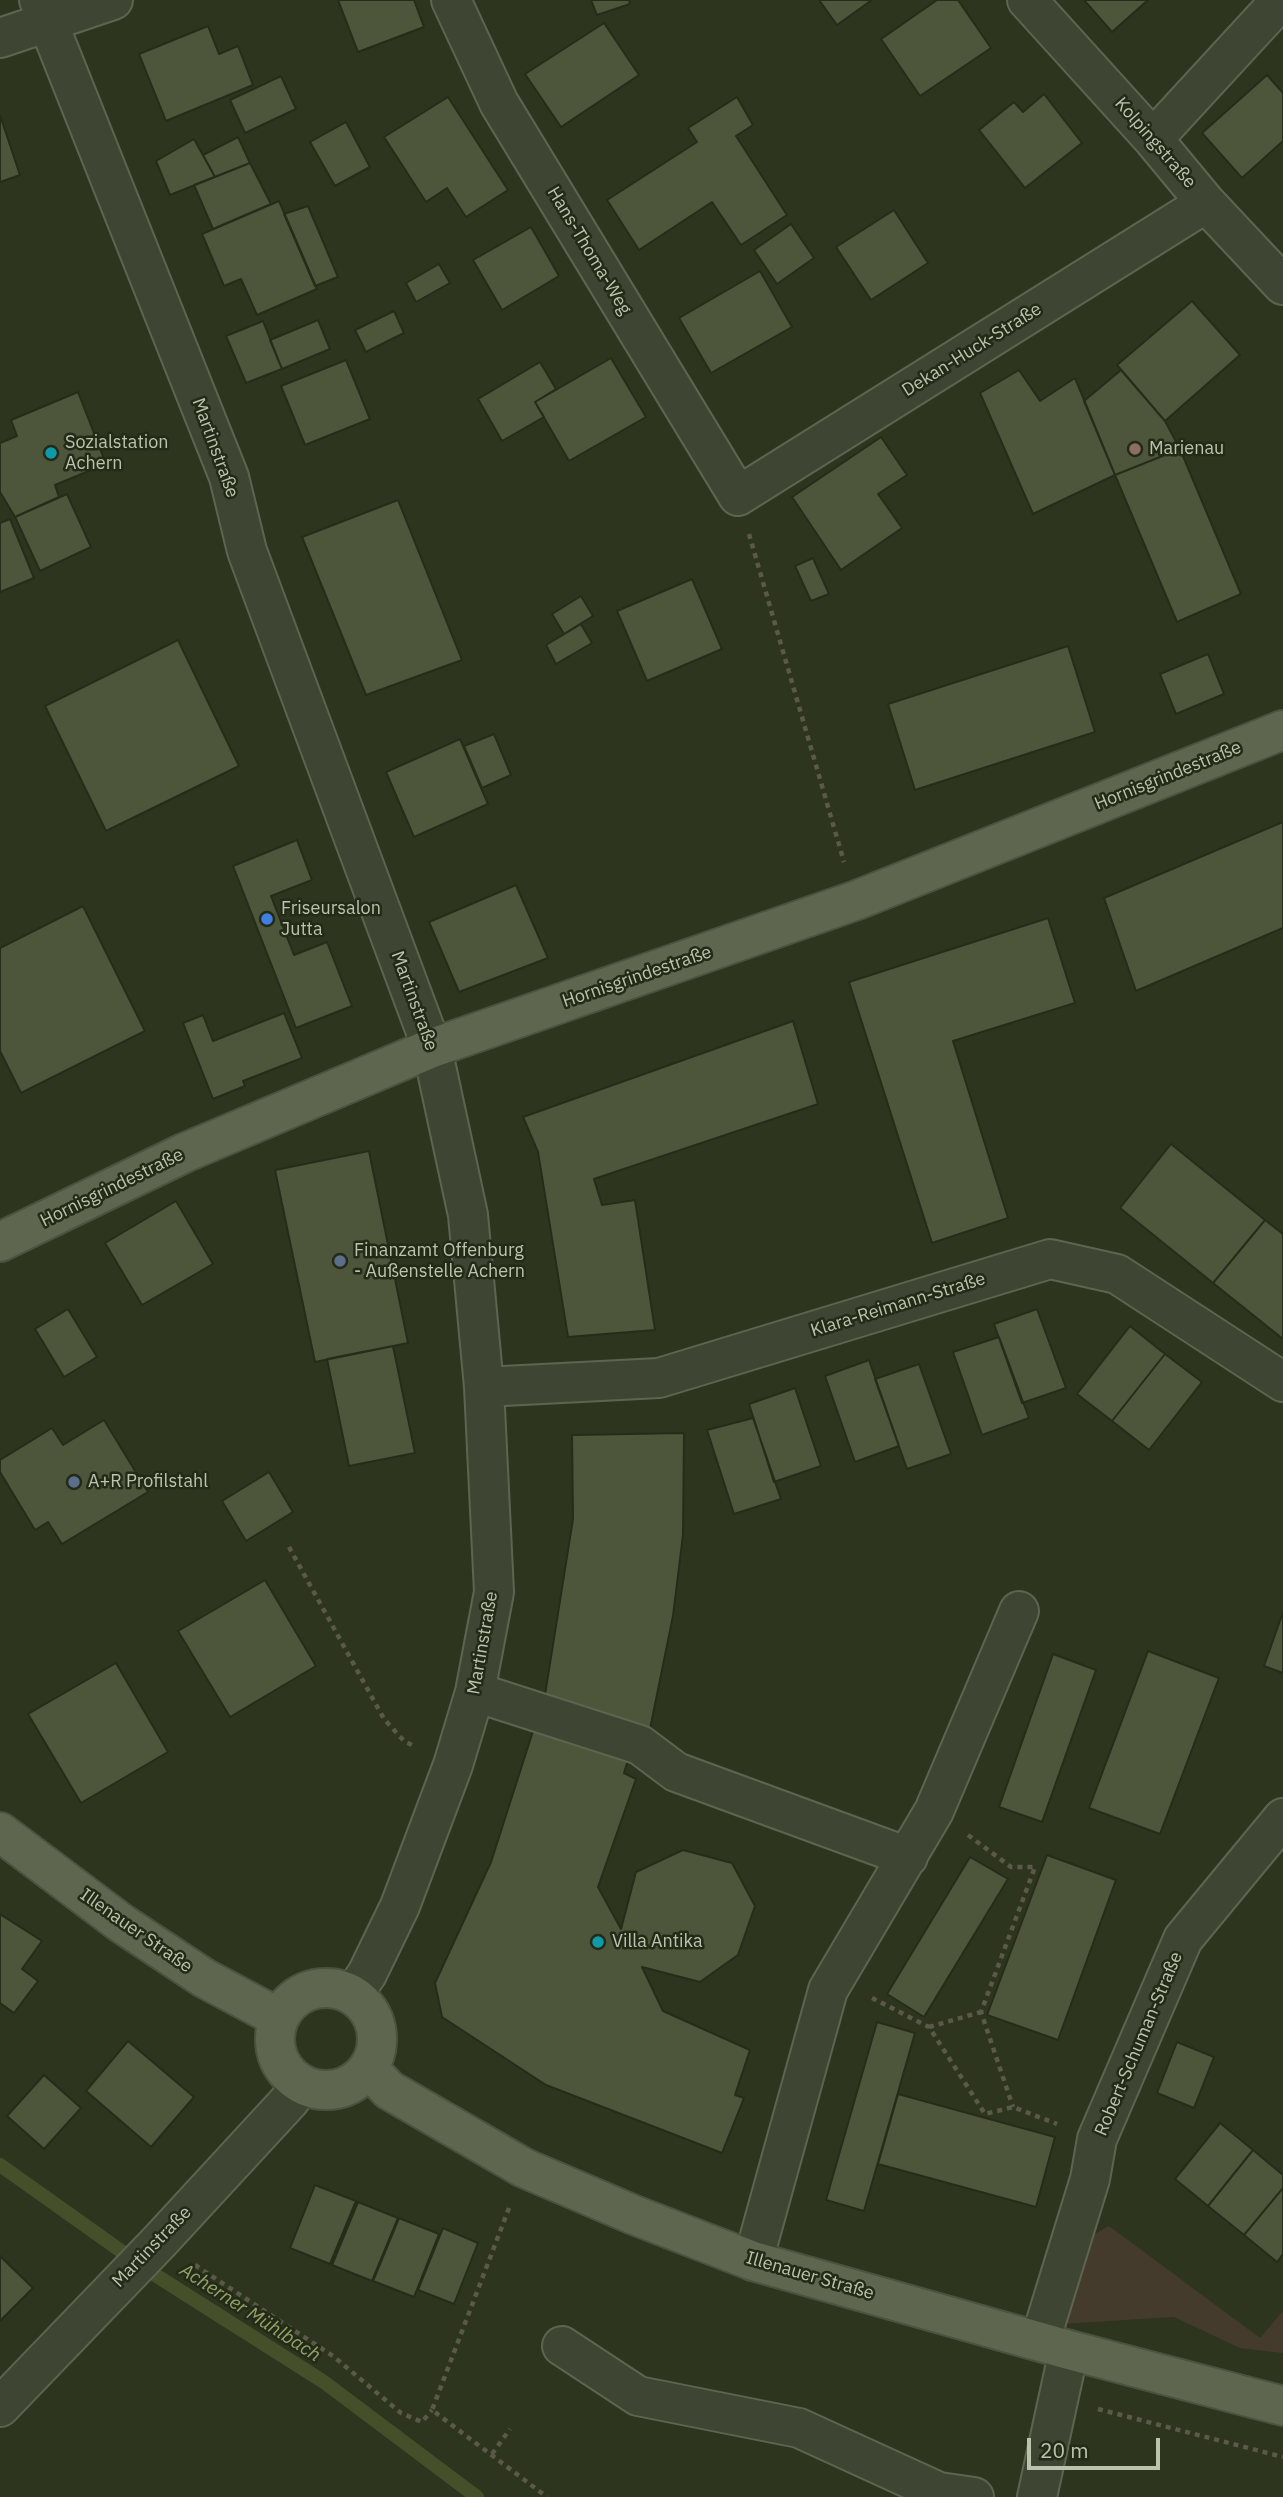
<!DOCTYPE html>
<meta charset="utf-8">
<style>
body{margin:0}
#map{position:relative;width:1283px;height:2497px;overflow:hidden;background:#2e351f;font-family:"IBM Plex Sans",sans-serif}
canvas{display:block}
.scale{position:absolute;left:1027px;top:2438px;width:133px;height:32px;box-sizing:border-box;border:4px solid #bbc3ac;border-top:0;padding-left:9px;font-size:21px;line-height:24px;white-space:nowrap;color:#bbc3ac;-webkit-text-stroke:5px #242a18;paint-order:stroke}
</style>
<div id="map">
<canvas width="1283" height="2497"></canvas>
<div class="scale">20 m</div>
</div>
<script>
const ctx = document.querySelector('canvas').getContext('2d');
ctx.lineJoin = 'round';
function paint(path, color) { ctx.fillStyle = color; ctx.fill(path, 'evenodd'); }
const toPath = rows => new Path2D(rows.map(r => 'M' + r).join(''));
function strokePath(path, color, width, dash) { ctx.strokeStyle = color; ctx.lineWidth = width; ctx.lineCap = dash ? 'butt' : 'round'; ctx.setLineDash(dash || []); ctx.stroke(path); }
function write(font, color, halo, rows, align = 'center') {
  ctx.font = font + ' "IBM Plex Sans",sans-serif'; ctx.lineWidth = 5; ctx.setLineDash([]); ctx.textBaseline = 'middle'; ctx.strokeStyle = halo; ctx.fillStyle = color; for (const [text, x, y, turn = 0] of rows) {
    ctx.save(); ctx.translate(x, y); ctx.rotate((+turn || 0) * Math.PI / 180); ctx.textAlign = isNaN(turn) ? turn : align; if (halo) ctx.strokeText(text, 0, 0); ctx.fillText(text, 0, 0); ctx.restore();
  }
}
const green = toPath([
 [1109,2226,1260,2338,1283,2311,1283,2353,1240,2348,1174,2317,1059,2324,1084,2240]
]);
const stream = toPath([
 [0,2165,149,2271,324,2382,477,2497]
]);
const building = toPath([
 [338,0,414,0,424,27,358,52,338,0],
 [591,0,629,0,630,4,597,15,591,0],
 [819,0,872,0,837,25,819,0],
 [937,0,958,0,991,48,920,96,881,39,937,0],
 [1084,0,1148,0,1112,32,1084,0],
 [604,23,639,75,561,127,525,74,604,23],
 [208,26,219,54,238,46,253,85,166,121,139,54,208,26],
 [1267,75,1283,93,1283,141,1242,178,1202,133,1267,75],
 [281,76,296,109,245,133,230,100,281,76],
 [1044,94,1082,143,1025,188,979,130,1014,102,1023,112,1044,94],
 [448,97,508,190,466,217,447,188,426,202,384,137,448,97],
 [737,97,753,125,736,136,787,215,741,245,712,202,639,250,607,200,697,142,688,128,737,97],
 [0,115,20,175,0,182,0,115],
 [346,122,370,167,335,186,310,142,346,122],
 [238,137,250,163,215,177,203,155,238,137],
 [194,139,215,177,170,195,156,161,194,139],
 [250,163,271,204,213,229,194,185,250,163],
 [279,201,317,289,257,315,241,279,224,286,202,234,279,201],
 [308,206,338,277,315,286,284,214,308,206],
 [894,210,928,263,871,300,836,247,894,210],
 [791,224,814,258,777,284,754,250,791,224],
 [531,227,559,276,502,310,473,260,531,227],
 [439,264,450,283,416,302,406,283,439,264],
 [760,271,792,327,711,373,679,318,760,271],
 [1192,301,1240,355,1165,421,1117,365,1192,301],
 [394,311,404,333,366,352,355,330,394,311],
 [318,320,330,349,282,369,270,340,318,320],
 [263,321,282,369,246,383,226,336,263,321],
 [611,358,646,417,569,461,535,402,611,358],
 [346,360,370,419,305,445,281,386,346,360],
 [540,362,556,389,535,402,544,417,502,441,478,399,540,362],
 [1019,370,1040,401,1075,378,1115,475,1033,514,980,393,1019,370],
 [1121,370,1165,421,1180,449,1115,475,1084,401,1121,370],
 [78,392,106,464,55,485,59,497,15,517,0,492,0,443,17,436,11,420,78,392],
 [881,437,907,475,878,494,902,528,841,570,792,497,881,437],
 [1180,449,1241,594,1177,622,1115,475,1180,449],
 [67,494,91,547,40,571,15,517,67,494],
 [398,500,462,660,366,695,302,537,398,500],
 [10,519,34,578,0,592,0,523,10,519],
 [813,558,829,594,811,601,795,566,813,558],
 [692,579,722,649,647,681,617,611,692,579],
 [581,596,593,616,564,634,552,614,581,596],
 [581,624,592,643,556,664,546,645,581,624],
 [178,640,239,766,106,831,45,706,178,640],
 [1068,646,1095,732,915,790,888,704,1068,646],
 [1208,654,1224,694,1176,714,1160,674,1208,654],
 [494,734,511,775,482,788,464,746,494,734],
 [460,739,488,804,414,837,386,772,460,739],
 [1283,822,1283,928,1136,991,1104,898,1283,822],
 [297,840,312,880,271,896,294,955,327,942,352,1006,296,1028,233,866,297,840],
 [516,885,548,958,459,992,429,922,516,885],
 [83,906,145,1031,21,1093,0,1051,0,948,83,906],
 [1048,918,1075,1003,953,1041,1008,1218,932,1243,849,982,1048,918],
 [284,1013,302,1058,243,1081,245,1086,213,1099,183,1023,203,1015,213,1041,284,1013],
 [793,1021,818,1104,594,1179,602,1205,635,1200,655,1330,568,1337,538,1152,523,1117,793,1021],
 [1171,1144,1265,1220,1213,1283,1120,1208,1171,1144],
 [369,1151,408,1343,315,1362,275,1170,369,1151],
 [176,1201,213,1264,142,1305,105,1243,176,1201],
 [1265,1220,1283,1234,1283,1339,1213,1283,1265,1220],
 [68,1309,97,1357,64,1377,35,1329,68,1309],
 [1037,1309,1066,1388,1022,1403,994,1324,1037,1309],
 [1130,1326,1165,1354,1112,1421,1077,1394,1130,1326],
 [999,1337,1029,1418,982,1435,953,1352,999,1337],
 [393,1346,415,1453,349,1466,327,1359,393,1346],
 [1165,1354,1202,1382,1149,1450,1112,1421,1165,1354],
 [869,1360,899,1446,855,1462,825,1376,869,1360],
 [919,1364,951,1454,907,1469,875,1379,919,1364],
 [795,1388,821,1466,774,1482,749,1404,795,1388],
 [753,1418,781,1499,734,1514,707,1430,753,1418],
 [104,1420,148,1492,62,1544,48,1522,35,1530,0,1472,0,1460,52,1428,63,1445,104,1420],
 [684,1433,683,1535,673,1616,650,1729,544,1701,573,1519,572,1435,684,1433],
 [269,1472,293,1512,246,1541,222,1501,269,1472],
 [265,1580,316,1666,230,1717,178,1631,265,1580],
 [1283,1612,1283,1673,1264,1666,1283,1612],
 [1148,1651,1219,1678,1160,1834,1089,1808,1148,1651],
 [1053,1654,1096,1670,1042,1822,999,1807,1053,1654],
 [116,1663,168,1752,81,1803,28,1714,116,1663],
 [534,1728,628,1760,624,1773,636,1779,598,1887,621,1929,636,1872,683,1850,732,1863,755,1906,738,1955,700,1982,642,1967,663,2011,750,2050,735,2095,744,2098,722,2153,546,2085,442,2017,435,1983,491,1862,534,1728],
 [1047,1855,1116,1880,1058,2040,987,2015,1047,1855],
 [970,1857,1008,1879,924,2017,887,1994,970,1857],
 [0,1914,42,1941,22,1969,38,1981,14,2013,0,2003,0,1914],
 [877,2022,915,2033,864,2211,826,2200,877,2022],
 [128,2041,194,2097,151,2147,86,2091,128,2041],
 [1177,2042,1214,2057,1194,2108,1157,2093,1177,2042],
 [44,2075,81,2108,44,2149,7,2116,44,2075],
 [898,2094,1055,2137,1036,2207,878,2164,898,2094],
 [1220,2123,1253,2150,1208,2206,1175,2179,1220,2123],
 [1253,2150,1283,2175,1283,2188,1244,2235,1208,2206,1253,2150],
 [315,2185,356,2201,330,2264,290,2248,315,2185],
 [1283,2188,1283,2254,1277,2262,1244,2235,1283,2188],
 [358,2202,398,2218,372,2281,332,2265,358,2202],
 [399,2218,439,2234,414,2297,373,2281,399,2218],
 [443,2228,478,2243,454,2304,418,2290,443,2228],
 [0,2256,33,2288,0,2321,0,2256]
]);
const path = toPath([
 [749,534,844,862],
 [289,1547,384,1719,404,1741,414,1746],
 [968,1835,1011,1867,1035,1867,981,2012,1013,2107],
 [872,1998,929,2027,985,2114,1013,2107,1057,2124],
 [929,2027,981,2012],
 [509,2208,432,2410,547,2497],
 [195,2265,333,2356,401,2413,422,2422,432,2410],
 [1098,2409,1283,2457],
 [492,2454,510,2429]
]);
const minor = toPath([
 [39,0,229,477,247,551,432,1048,468,1215,484,1387,494,1592,475,1692,453,1765,400,1906,367,1974,353,1994],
 [451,0,499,103,738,496,1206,203],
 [1027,0,1153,139,1206,203,1283,285],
 [0,38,113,0],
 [1153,139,1281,0],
 [484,1387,659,1378,1050,1259,1117,1274,1283,1382],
 [475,1692,640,1745,676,1772,908,1857],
 [753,2261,828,1990,934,1811,1019,1611],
 [1040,2341,1090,2179,1097,2139,1183,1939,1283,1818],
 [562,2346,638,2396,799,2428,939,2492,974,2497],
 [0,2407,159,2242,290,2100,300,2084],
 [1037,2497,1069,2350]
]);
const major = toPath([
 [0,1242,184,1153,432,1048,857,900,1283,730],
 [0,1832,121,1923,204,1978,279,2018],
 '275 2039a51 51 0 1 1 102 0a51 51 0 1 1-102 0Z',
 [369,2069,389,2090,524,2168,634,2215,753,2261,1069,2350,1283,2406]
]);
const markers = [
 [1135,449,7,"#8d6e63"],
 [51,453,7,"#0f9aa8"],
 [267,919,7,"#3f7fe0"],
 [340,1261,7,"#5c6f8a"],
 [74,1482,7,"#5c6f8a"],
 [598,1942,7,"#0f9aa8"]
];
const streetNames = [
 ["Kolpingstraße",1155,143,49],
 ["Hans-Thoma-Weg",589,251,59],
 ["Dekan-Huck-Straße",972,350,-32],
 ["Martinstraße",215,448,70],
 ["Hornisgrindestraße",1168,776,-22],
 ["Hornisgrindestraße",637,977,-19],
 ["Martinstraße",414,1001,70],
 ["Hornisgrindestraße",112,1188,-26],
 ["Klara-Reimann-Straße",898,1305,-17],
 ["Martinstraße",483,1643,-80],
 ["Illenauer Straße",136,1931,35],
 ["Robert-Schuman-Straße",1139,2044,-67],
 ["Martinstraße",152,2247,-46],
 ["Illenauer Straße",810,2276,16]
];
const poiNames = [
 ["Sozialstation",65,443],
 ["Achern",65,464],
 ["Marienau",1149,449],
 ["Friseursalon",281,909],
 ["Jutta",281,930],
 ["Finanzamt Offenburg",354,1251],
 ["- Außenstelle Achern",354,1272],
 ["A+R Profilstahl",88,1482],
 ["Villa Antika",612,1942]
];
const waterNames = [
 ["Acherner Mühlbach",250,2313,33]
];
paint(green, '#453b2c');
strokePath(stream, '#45502b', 14);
paint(building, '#4d553b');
strokePath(building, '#262c1a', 2);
strokePath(minor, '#5d6450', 42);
strokePath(major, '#4b523f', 42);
strokePath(path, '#5b5948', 4.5, [5, 5]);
strokePath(minor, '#3f4533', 38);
strokePath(major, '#5f6650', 38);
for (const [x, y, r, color] of markers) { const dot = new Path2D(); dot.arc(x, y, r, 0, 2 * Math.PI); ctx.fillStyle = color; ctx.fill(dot); strokePath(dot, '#242a18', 2.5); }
write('18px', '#bbc3ac', '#242a18', streetNames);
write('18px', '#bbc3ac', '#242a18', poiNames, 'left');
write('italic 19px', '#8fa166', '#242a18', waterNames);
</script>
